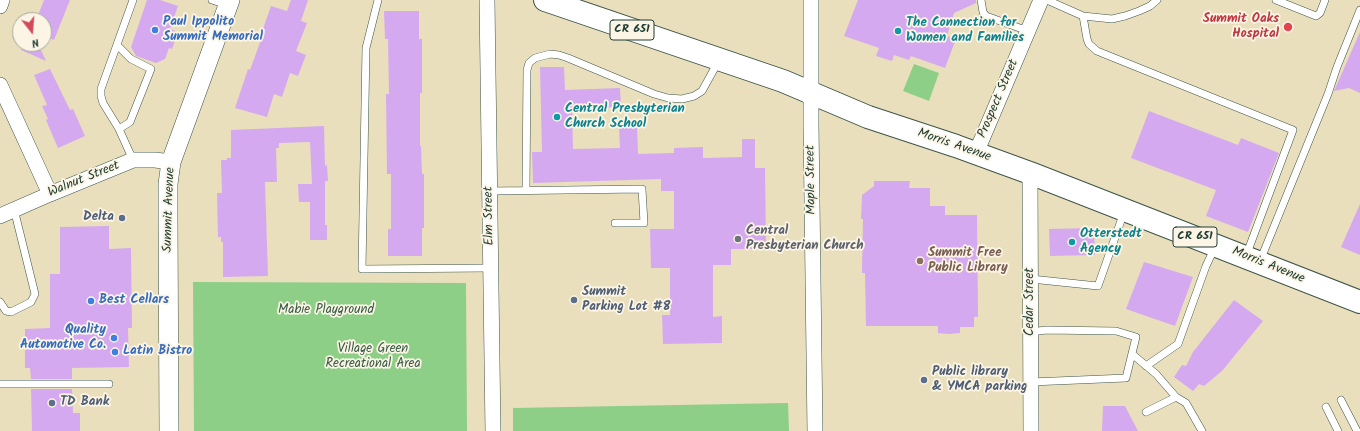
<!DOCTYPE html>
<style>
body{margin:0}
#map{position:relative;width:1360px;height:431px;overflow:hidden;background:#e9dfbc;font-family:Kalam,sans-serif}
canvas{display:block}
.north{position:absolute;left:12px;top:12px;width:40px;height:40px;box-sizing:border-box;background:#fcf5e5;border:1px solid #a4ab9e;border-radius:50%;rotate:163deg;font-size:11px;font-weight:700;line-height:16px;text-align:center;color:#1f3d34}
.north::after{content:'';display:block;margin:auto;width:14px;height:18px;background:#d1495b;clip-path:polygon(50% 0,100% 100%,50% 72%,0 100%)}
</style>
<div id="map">
<canvas width="1360" height="431"></canvas>
<div class="north">N</div>
</div>
<script>
const ctx = document.querySelector('canvas').getContext('2d');
ctx.lineJoin = 'round';
function paint(path, color) { ctx.fillStyle = color; ctx.fill(path, 'evenodd'); }
const toPath = rows => new Path2D(rows.map(r => 'M' + r).join(''));
function strokePath(path, color, width, dash) { ctx.strokeStyle = color; ctx.lineWidth = width; ctx.lineCap = dash ? 'butt' : 'round'; ctx.setLineDash(dash || []); ctx.stroke(path); }
function write(font, color, halo, rows, align = 'center') {
  ctx.font = font + ' Kalam,sans-serif'; ctx.lineWidth = 3.5; ctx.setLineDash([]); ctx.textBaseline = 'middle'; ctx.strokeStyle = halo; ctx.fillStyle = color; for (const [text, x, y, turn = 0] of rows) {
    ctx.save(); ctx.translate(x, y); ctx.rotate((+turn || 0) * Math.PI / 180); ctx.textAlign = isNaN(turn) ? turn : align; if (halo) ctx.strokeText(text, 0, 0); ctx.fillText(text, 0, 0); ctx.restore();
  }
}
const green = toPath([
 [914,64,939,73,929,101,903,91],
 [193,282,466,283,467,431,194,431],
 [788,403,789,431,513,431,513,408]
]);
const building = toPath([
 [44,0,70,0,54,40,44,36,44,20,34,20,35,17,37,18],
 [147,0,160,0,178,6,170,29,178,32,172,49,169,48,165,59,156,63,136,56,131,47],
 [291,0,308,0,301,21,307,23,296,51,306,55,298,76,290,73,282,97,274,94,267,117,235,108,248,69,250,70,265,29,263,29,271,6,287,11],
 [858,0,976,0,976,3,954,13,947,36,956,39,945,68,911,56,909,60,894,55,892,61,876,56,879,48,844,36],
 [384,11,419,11,419,39,422,39,422,93,420,93,420,146,421,146,422,174,424,174,424,228,422,228,422,256,388,256,388,229,391,229,391,174,387,174,386,94,389,94,388,39,385,39],
 [1360,32,1360,93,1349,88,1334,91],
 [24,44,38,44,46,61,21,50],
 [540,67,564,67,565,90,620,88,621,107,572,108,573,149,620,148,619,126,637,125,638,154,674,153,674,148,703,147,703,158,742,157,742,139,755,139,755,168,765,168,766,249,731,249,731,265,713,265,713,317,722,316,722,343,663,344,662,315,670,315,670,268,651,268,650,229,674,229,674,191,661,191,661,179,533,183,532,152,542,152],
 [50,69,70,110,73,109,85,136,58,148,46,120,48,119,42,106,47,105,34,75],
 [1149,111,1238,145,1241,138,1279,153,1248,232,1206,216,1216,190,1131,158],
 [324,126,325,166,327,165,328,181,325,181,325,225,327,225,327,240,310,240,310,202,299,202,298,184,312,184,310,142,279,143,279,148,276,148,277,182,265,182,268,276,223,277,223,242,221,242,221,237,218,237,217,193,222,193,221,160,227,160,227,158,231,158,231,130],
 [874,181,910,181,909,188,930,188,930,206,945,206,945,215,977,215,978,317,974,317,974,327,960,327,960,333,949,334,938,333,938,326,866,326,865,273,862,273,863,219,861,219,862,195,874,186],
 [1360,204,1360,255,1341,247],
 [109,226,109,249,131,248,132,328,128,328,129,367,72,368,72,379,31,379,30,368,25,368,25,329,50,328,50,274,60,274,60,227],
 [1094,228,1095,255,1050,256,1049,229],
 [1144,262,1193,277,1175,326,1126,309],
 [1234,300,1263,321,1222,371,1204,386,1199,384,1193,391,1174,377,1182,365,1186,366,1193,352],
 [31,389,72,389,73,413,80,413,80,431,32,431],
 [1103,406,1125,406,1138,431,1102,431]
]);
const service = toPath([
 [133,0,101,89,101,96,103,103,119,129,133,160],
 [212,0,227,5],
 [378,0,366,48,362,269,491,268],
 [981,0,983,12,986,16,1028,31],
 [1047,0,1083,16,1112,19,1125,16,1139,11,1150,6,1157,0],
 [1276,0,1316,16,1320,13,1325,0],
 [1083,16,1087,39,1089,44,1097,51,1293,130,1246,256],
 [117,45,131,59,151,69,130,122,119,129],
 [526,190,527,70,529,63,535,58,550,54,559,55,568,58,654,94,668,98,682,99,694,96,702,91,718,62],
 [490,191,642,189,644,223,615,223],
 [1260,261,1328,94,1337,67,1360,10],
 [1031,279,1098,286,1124,212],
 [0,302,6,311,11,312,31,302,35,294,14,209],
 [1031,332,1046,330,1116,331,1136,337,1126,378,1031,382],
 [1132,354,1156,374,1176,397],
 [1146,366,1178,344,1206,266,1215,247],
 [0,384,109,384],
 [1341,400,1357,431],
 [1326,407,1338,431],
 [1146,412,1176,397,1186,403,1202,431]
]);
const minor = toPath([
 [487,0,493,431],
 [811,0,811,124,815,431],
 [0,6,2,0],
 [0,85,50,194],
 [976,153,1041,0],
 [1030,173,1031,431],
 [0,216,50,194,133,160,155,160,171,162]
]);
const tertiary = toPath([
 [169,431,168,217,168,184,171,162,230,0]
]);
const primary = toPath([
 [545,0,783,81,868,117,956,146,1030,173,1360,302]
]);
const markers = [
 [1288,27,5,"#e0444e"],
 [155,30,4,"#3f7fe0"],
 [898,31,4,"#0f9aa8"],
 [557,117,4,"#0f9aa8"],
 [122,218,4,"#5c6f8a"],
 [738,239,4,"#6b7280"],
 [1072,242,4,"#0f9aa8"],
 [920,261,4,"#8d6e63"],
 [574,300,4,"#5c6f8a"],
 [91,301,4,"#3f7fe0"],
 [114,338,4,"#3f7fe0"],
 [115,352,4,"#3f7fe0"],
 [924,380,4,"#5c6f8a"],
 [52,403,4,"#5c6f8a"]
];
const shields = [
 [632,30,44],
 [1195,237,44]
];
const shieldNames = [
 ["CR 651",632,30],
 ["CR 651",1195,237]
];
const healthNames = [
 ["Summit Oaks",1279,20],
 ["Hospital",1279,35]
];
const shopNames = [
 ["Paul Ippolito",163,23],
 ["Summit Memorial",163,38],
 ["Best Cellars",99,301],
 ["Quality",106,331,"right"],
 ["Automotive Co.",106,346,"right"],
 ["Latin Bistro",123,352]
];
const cultureNames = [
 ["The Connection for",906,24],
 ["Women and Families",906,39],
 ["Central Presbyterian",565,110],
 ["Church School",565,125],
 ["Otterstedt",1080,235],
 ["Agency",1080,250]
];
const streetNames = [
 ["Prospect Street",999,99,-67],
 ["Morris Avenue",954,146,19],
 ["Walnut Street",84,180,-22],
 ["Maple Street",812,180,-91],
 ["Summit Avenue",170,210,-88],
 ["Elm Street",490,216,-91],
 ["Morris Avenue",1268,266,22],
 ["Cedar Street",1031,302,-90]
];
const serviceNames = [
 ["Delta",114,218,"right"],
 ["Summit",582,293],
 ["Parking Lot #8",582,308],
 ["Public library",932,373],
 ["& YMCA parking",932,388],
 ["TD Bank",60,403]
];
const worshipNames = [
 ["Central",746,232],
 ["Presbyterian Church",746,247]
];
const educationNames = [
 ["Summit Free",928,254],
 ["Public Library",928,269]
];
const parkNames = [
 ["Mabie Playground",326,311],
 ["Village Green",373,350],
 ["Recreational Area",373,365]
];
paint(green, '#8dcf87');
paint(building, '#d5a9ef');
strokePath(service, '#3d5548', 8);
strokePath(minor, '#3d5548', 16);
strokePath(tertiary, '#3d5548', 20);
strokePath(primary, '#3d5548', 24);
strokePath(service, '#fff', 7);
strokePath(minor, '#fff', 15);
strokePath(tertiary, '#fff', 19);
strokePath(primary, '#fff', 22);
for (const [x, y, r, color] of markers) { const dot = new Path2D(); dot.arc(x, y, r, 0, 2 * Math.PI); ctx.fillStyle = color; ctx.fill(dot); strokePath(dot, '#fcf5e5', 1.5); }
for (const [x, y, w] of shields) { const box = new Path2D(); box.roundRect(x - w / 2, y - 10, w, 20, 3); ctx.fillStyle = '#fcf5e5'; ctx.fill(box); strokePath(box, '#1f3d34', 1); }
write('bold 12px', '#1f3d34', null, shieldNames);
write('bold 13px', '#be3a42', '#fcf5e5', healthNames, 'right');
write('bold 13px', '#366cbe', '#fcf5e5', shopNames, 'left');
write('bold 13px', '#0d838f', '#fcf5e5', cultureNames, 'left');
write('13px', '#1f3d34', '#fcf5e5', streetNames);
write('bold 13px', '#4e5e75', '#fcf5e5', serviceNames, 'left');
write('bold 13px', '#5b616d', '#fcf5e5', worshipNames, 'left');
write('bold 13px', '#785e54', '#fcf5e5', educationNames, 'left');
write('13px', '#355a45', '#fcf5e5', parkNames);
</script>
